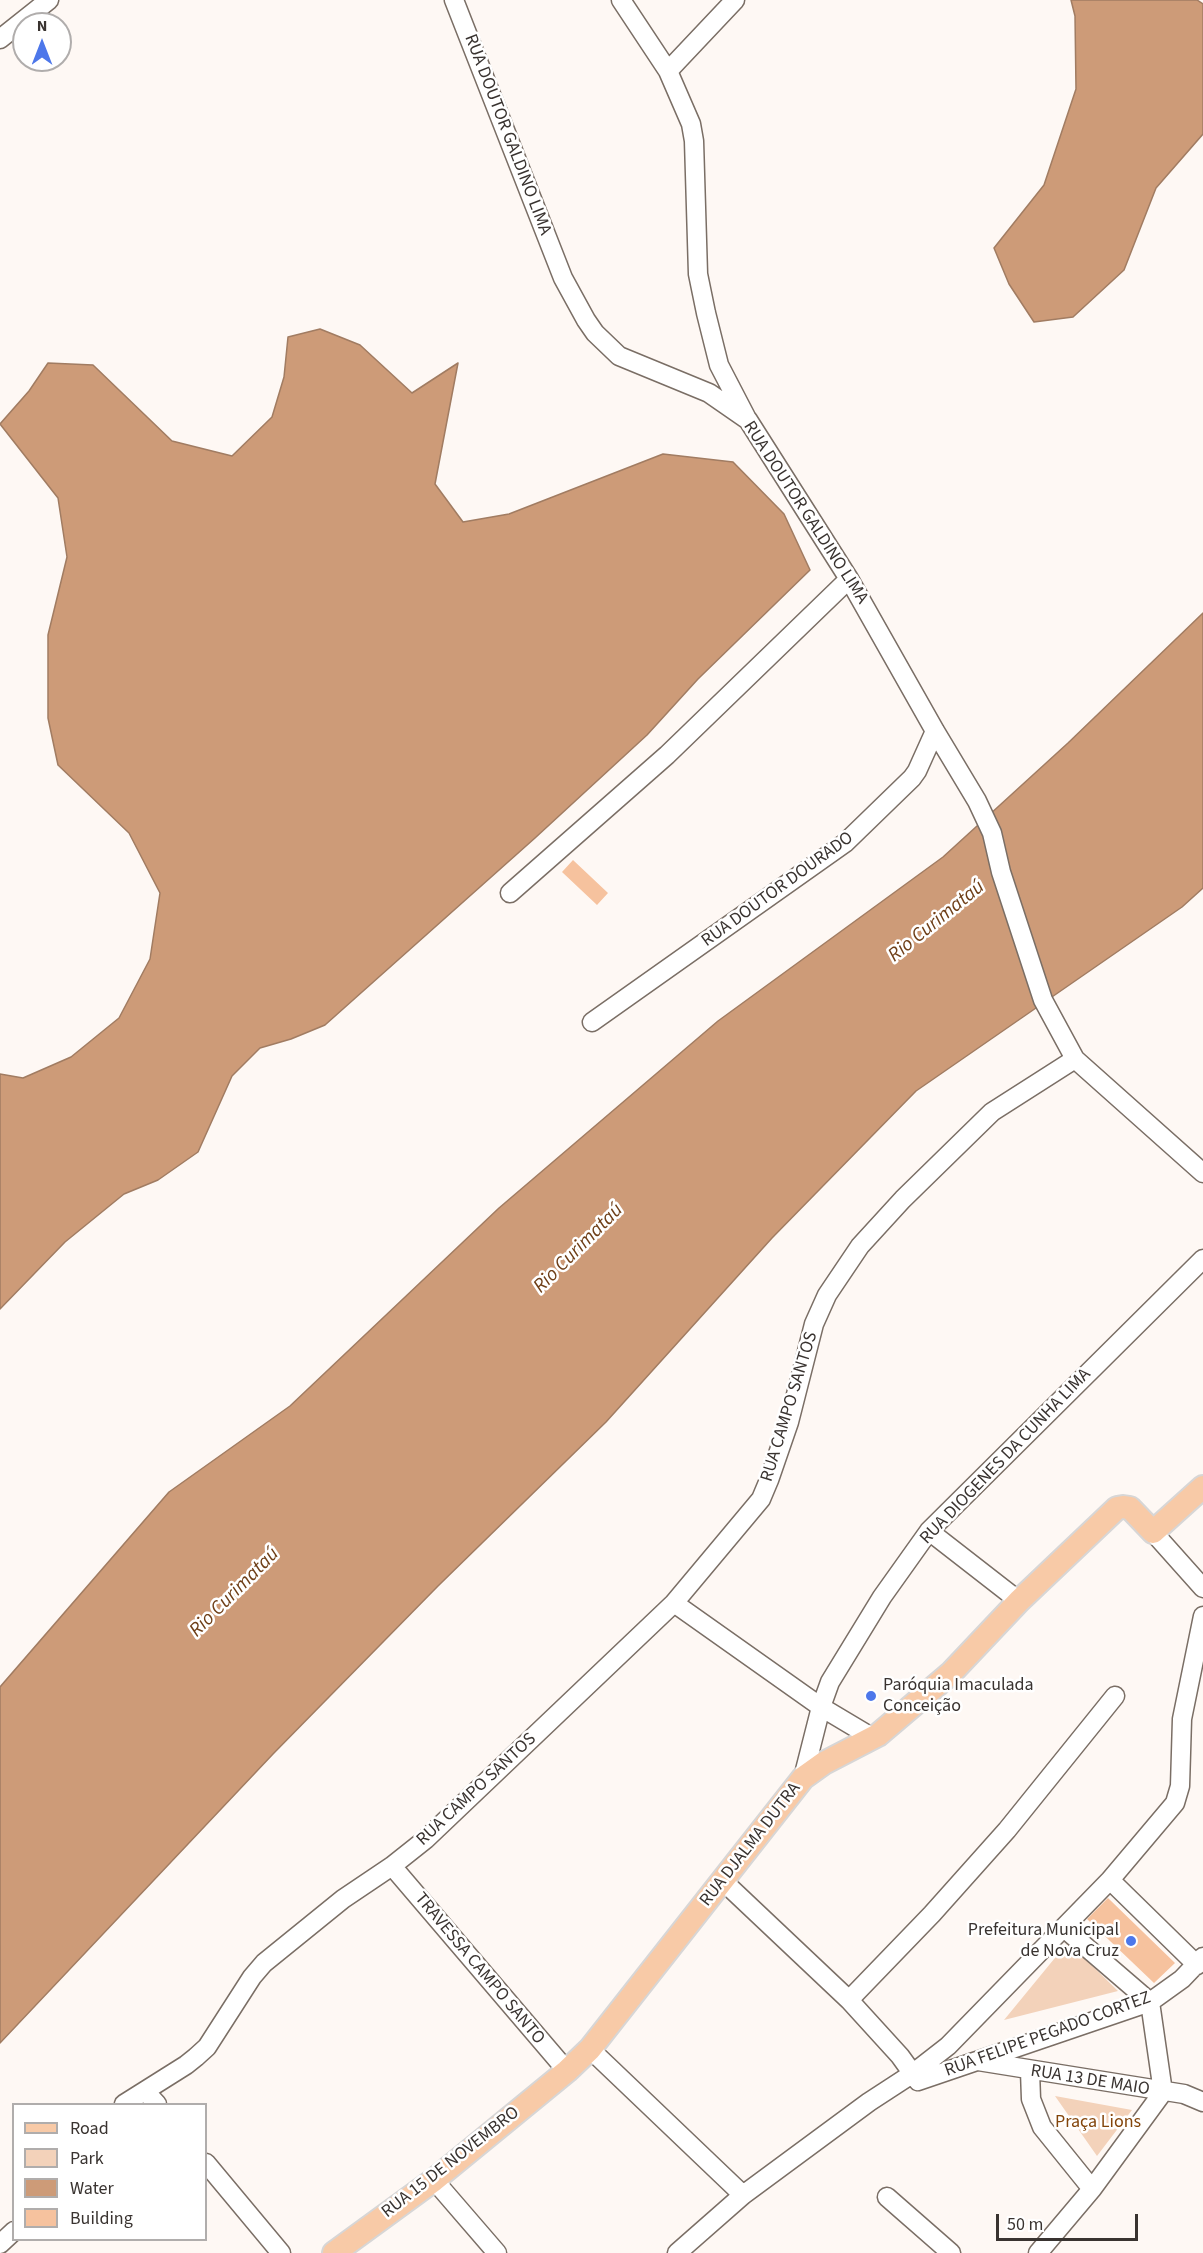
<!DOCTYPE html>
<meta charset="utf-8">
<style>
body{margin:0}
#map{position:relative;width:1203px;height:2253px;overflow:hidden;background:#fef8f4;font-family:"Source Sans 3",sans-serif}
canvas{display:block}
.legend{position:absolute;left:12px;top:2103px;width:195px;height:138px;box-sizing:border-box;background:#fff;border:2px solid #b0adac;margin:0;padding:8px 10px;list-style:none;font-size:18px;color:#393330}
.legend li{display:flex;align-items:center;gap:12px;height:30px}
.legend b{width:30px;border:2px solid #b0adac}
.north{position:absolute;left:12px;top:12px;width:60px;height:60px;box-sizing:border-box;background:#fff;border:2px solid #b0adac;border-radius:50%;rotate:0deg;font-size:16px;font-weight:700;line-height:24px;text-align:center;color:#393330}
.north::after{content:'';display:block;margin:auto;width:21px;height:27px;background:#4d77ea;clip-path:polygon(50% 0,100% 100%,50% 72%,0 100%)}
.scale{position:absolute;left:996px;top:2214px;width:142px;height:27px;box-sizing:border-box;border:3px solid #393330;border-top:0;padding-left:8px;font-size:18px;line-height:21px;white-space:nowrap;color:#393330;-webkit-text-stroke:4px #fff;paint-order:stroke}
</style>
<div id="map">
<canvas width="1203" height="2253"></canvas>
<ul class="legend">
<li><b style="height:8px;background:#f8caa7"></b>Road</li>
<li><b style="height:16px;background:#f3d2ba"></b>Park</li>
<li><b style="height:16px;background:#cd9b78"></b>Water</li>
<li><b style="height:16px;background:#f6c29e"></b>Building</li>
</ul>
<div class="north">N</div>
<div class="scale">50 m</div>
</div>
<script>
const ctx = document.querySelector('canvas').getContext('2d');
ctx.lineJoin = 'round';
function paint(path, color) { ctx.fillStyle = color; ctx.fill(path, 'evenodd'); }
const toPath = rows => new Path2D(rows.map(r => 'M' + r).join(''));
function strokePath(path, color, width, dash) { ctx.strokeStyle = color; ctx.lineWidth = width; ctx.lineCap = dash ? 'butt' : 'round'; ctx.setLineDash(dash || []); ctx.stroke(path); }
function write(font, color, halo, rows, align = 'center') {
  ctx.font = font + ' "Source Sans 3",sans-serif'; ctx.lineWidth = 5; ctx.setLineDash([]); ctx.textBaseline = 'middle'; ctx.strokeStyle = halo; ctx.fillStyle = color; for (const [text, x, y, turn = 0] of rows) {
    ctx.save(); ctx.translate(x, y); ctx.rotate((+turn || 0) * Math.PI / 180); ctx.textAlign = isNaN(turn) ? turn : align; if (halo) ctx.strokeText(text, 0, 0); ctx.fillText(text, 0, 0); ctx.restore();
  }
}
const green = toPath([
 [1068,1942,1118,1991,1004,2020],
 [1055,2096,1132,2110,1097,2156]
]);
const water = toPath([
 [1071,0,1197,0,1203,4,1203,134,1156,188,1124,270,1073,317,1034,322,1009,284,994,248,1044,185,1076,89,1075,16,1071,0],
 [320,329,360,345,412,393,458,363,435,484,463,522,509,514,663,454,733,462,784,514,810,570,698,679,647,735,535,838,325,1025,291,1039,260,1048,232,1076,198,1152,158,1180,124,1194,65,1242,0,1309,0,1074,23,1078,71,1057,119,1018,150,959,160,893,129,833,58,765,48,718,48,635,67,557,58,498,0,424,29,391,48,363,93,365,172,441,232,456,272,417,284,377,288,337,320,329],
 [1203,613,1203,888,1182,907,916,1091,772,1238,606,1422,438,1586,273,1754,0,2043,0,1687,169,1492,290,1406,499,1208,718,1021,943,857,1068,743,1203,613]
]);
const building = toPath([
 [573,860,608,893,597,905,562,872],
 [1108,1898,1175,1963,1154,1983,1087,1919]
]);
const minor = toPath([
 [454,0,563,278,586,320,595,333,619,356,709,393,748,420,849,579,935,731,977,801,992,833,1001,872,1043,1000,1075,1059,1203,1173],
 [621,0,668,71,691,124,694,141,698,274,706,313,719,365,746,417],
 [0,39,49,0],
 [668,71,735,0],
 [510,893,667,755,849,579],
 [592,1022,845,843,912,778,917,771,935,731],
 [929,1531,1019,1601],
 [1153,1532,1203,1588],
 [674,1603,821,1707,873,1738],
 [803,1778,821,1707,830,1682,882,1597,929,1531,1203,1259],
 [392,1866,567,2071],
 [1110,1880,1197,1965],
 [723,1881,849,2000,900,2056,918,2081,1150,2002,1182,1979,1203,1957],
 [849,2000,932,1914,1007,1830,1115,1696],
 [590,2049,743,2195],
 [978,2061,1184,2094,1203,2102],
 [1030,2071,1031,2099,1042,2127,1092,2189],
 [145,2091,157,2104],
 [124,2104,186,2065,196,2057,207,2047,252,1977,264,1963,343,1899,392,1866,426,1839,674,1603,761,1499,769,1480,789,1422,814,1324,827,1295,860,1246,903,1199,992,1112,1075,1059],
 [206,2163,281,2253],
 [434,2180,497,2253],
 [887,2197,951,2253],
 [0,2244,14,2231],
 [677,2253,743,2195,869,2102,912,2074,948,2046,1110,1880,1175,1803,1180,1786,1182,1719,1203,1616],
 [1038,2253,1092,2189,1163,2092,1150,2002,1064,1928]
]);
const major = toPath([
 [334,2253,434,2180,567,2071,590,2049,803,1778,824,1763,878,1735,951,1673,1019,1601,1117,1508,1123,1507,1130,1508,1153,1532,1203,1487]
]);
const markers = [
 [871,1696,6,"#4d77ea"],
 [1131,1941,6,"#4d77ea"]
];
const streetNames = [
 ["RUA DOUTOR GALDINO LIMA",507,135,69],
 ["RUA DOUTOR GALDINO LIMA",805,513,57],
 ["RUA DOUTOR DOURADO",778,890,-36],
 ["RUA CAMPO SANTOS",790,1407,-73],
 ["RUA DIOGENES DA CUNHA LIMA",1006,1457,-46],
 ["RUA CAMPO SANTOS",477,1790,-43],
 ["RUA DJALMA DUTRA",751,1845,-52],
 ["TRAVESSA CAMPO SANTO",479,1969,50],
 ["RUA FELIPE PEGADO CORTEZ",1048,2035,-20],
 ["RUA 13 DE MAIO",1090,2081,9],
 ["RUA 15 DE NOVEMBRO",451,2163,-38]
];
const poiNames = [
 ["Paróquia Imaculada",883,1686],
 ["Conceição",883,1707],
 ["Prefeitura Municipal",1119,1931,"right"],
 ["de Nova Cruz",1119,1952,"right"]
];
const parkNames = [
 ["Praça Lions",1098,2123]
];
const waterNames = [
 ["Rio Curimataú",937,922,-39],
 ["Rio Curimataú",579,1249,-45],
 ["Rio Curimataú",235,1593,-45]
];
paint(green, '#f3d2ba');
paint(water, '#cd9b78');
strokePath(water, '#a17c62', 1.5);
paint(building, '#f6c29e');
strokePath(minor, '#7a6e65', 21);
strokePath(major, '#d7d6d6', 26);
strokePath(minor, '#fff', 18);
strokePath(major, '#f8caa7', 22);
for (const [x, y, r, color] of markers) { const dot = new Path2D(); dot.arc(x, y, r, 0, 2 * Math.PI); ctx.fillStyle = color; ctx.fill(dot); strokePath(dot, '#fff', 2); }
write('18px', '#393330', '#fff', streetNames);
write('18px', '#393330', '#fff', poiNames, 'left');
write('18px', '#83450b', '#fff', parkNames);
write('italic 20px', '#6e3e17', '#fff', waterNames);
</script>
